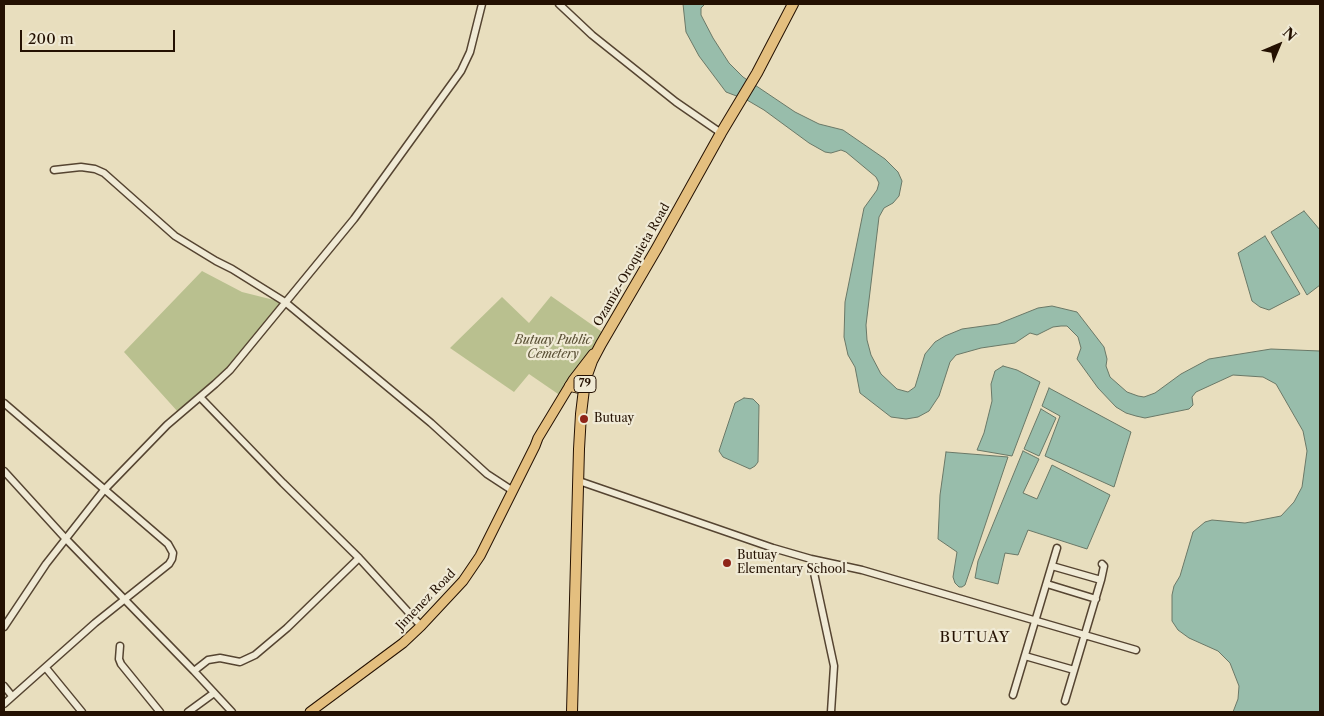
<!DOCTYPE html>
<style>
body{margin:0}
#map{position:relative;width:1324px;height:716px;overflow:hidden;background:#e8debe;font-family:"Libre Caslon Text",serif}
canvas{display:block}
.frame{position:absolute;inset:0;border:5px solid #241102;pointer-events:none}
.north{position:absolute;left:1254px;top:20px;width:50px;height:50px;-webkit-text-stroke:4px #f0ead5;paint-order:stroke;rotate:45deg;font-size:14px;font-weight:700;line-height:20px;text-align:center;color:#241102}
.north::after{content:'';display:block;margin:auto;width:18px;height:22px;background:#241102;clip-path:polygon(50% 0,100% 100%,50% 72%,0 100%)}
.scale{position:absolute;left:20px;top:30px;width:155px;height:22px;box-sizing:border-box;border:2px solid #241102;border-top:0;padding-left:6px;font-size:15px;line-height:18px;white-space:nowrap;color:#241102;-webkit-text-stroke:4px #f0ead5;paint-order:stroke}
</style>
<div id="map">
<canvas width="1324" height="716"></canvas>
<div class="frame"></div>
<div class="north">N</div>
<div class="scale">200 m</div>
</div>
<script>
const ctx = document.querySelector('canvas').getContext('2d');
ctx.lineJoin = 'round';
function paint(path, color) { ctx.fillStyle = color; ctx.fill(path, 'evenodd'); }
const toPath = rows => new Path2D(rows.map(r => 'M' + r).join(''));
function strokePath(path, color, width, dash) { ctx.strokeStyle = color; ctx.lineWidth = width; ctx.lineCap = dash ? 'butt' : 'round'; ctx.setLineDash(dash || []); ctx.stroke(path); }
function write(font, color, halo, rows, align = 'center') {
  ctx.font = font + ' "Libre Caslon Text",serif'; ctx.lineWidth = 4.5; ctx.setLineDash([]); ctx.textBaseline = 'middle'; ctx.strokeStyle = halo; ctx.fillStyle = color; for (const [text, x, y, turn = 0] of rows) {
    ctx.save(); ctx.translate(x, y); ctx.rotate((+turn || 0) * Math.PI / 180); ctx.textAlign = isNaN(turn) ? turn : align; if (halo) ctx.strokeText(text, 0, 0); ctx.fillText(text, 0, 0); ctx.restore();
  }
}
const green = toPath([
 [202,271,242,292,282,302,221,375,178,412,124,352],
 [551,296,605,334,561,396,529,374,514,392,450,348,502,297,529,323]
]);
const water = toPath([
 [683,4,705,4,701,8,701,15,713,38,729,63,743,77,795,112,819,124,843,130,885,159,898,172,902,181,899,196,893,203,884,208,879,217,866,325,867,340,871,355,881,374,897,389,908,392,915,387,925,354,935,342,945,336,962,329,998,324,1038,308,1052,306,1077,312,1104,347,1107,359,1106,366,1110,377,1127,392,1138,396,1144,397,1155,393,1181,374,1209,359,1271,349,1320,351,1320,712,1233,712,1238,699,1239,686,1230,663,1218,651,1189,638,1178,630,1172,621,1172,595,1174,586,1180,576,1193,532,1205,522,1212,520,1245,523,1281,516,1294,502,1302,487,1307,451,1303,431,1276,384,1263,377,1233,375,1196,392,1192,397,1193,405,1189,409,1145,418,1136,416,1126,413,1116,407,1098,388,1077,359,1081,348,1078,337,1067,326,1061,326,1053,327,1037,335,1030,333,1015,343,981,348,956,355,950,362,939,396,929,411,918,417,906,419,891,417,860,393,855,367,848,355,844,337,845,302,864,208,877,190,879,183,876,177,846,152,841,150,831,153,825,152,809,143,764,110,747,100,726,92,699,56,686,32,683,4],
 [1304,211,1320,230,1320,285,1307,295,1271,232,1304,211],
 [1265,236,1300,294,1269,310,1260,307,1252,301,1238,253,1265,236],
 [1003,366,1017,370,1040,382,1012,456,977,450,984,433,992,401,991,384,995,371,1003,366],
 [1049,388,1131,432,1114,487,1045,456,1060,416,1042,406,1049,388],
 [744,398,753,399,759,405,758,462,755,466,750,469,723,457,719,451,735,403,744,398],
 [1041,409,1056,418,1039,456,1024,449,1041,409],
 [1023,451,1039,459,1023,493,1037,499,1052,465,1110,495,1087,549,1028,530,1018,555,1005,553,998,584,975,578,978,561,1023,451],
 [946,452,1008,457,965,585,962,587,959,587,955,583,953,577,957,552,938,539,940,495,946,452]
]);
const minor = toPath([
 [559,4,592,35,676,102,721,133],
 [54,170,81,167,95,169,104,173,175,236,216,261,232,269,285,302,431,423,487,474,513,491],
 [200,397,283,483,359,558,421,626],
 [4,403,168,544,173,553,172,559,169,564,95,623,4,704],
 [4,471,65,538,194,671,232,712],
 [579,481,773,548,811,559,862,570,1136,650],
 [811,559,834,666,831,712],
 [1052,566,1101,580],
 [1047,584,1096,599],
 [4,627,46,564,104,490,167,425,215,384,230,370,354,219,461,71,470,52,482,4],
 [120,646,119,659,121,664,160,712],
 [1025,656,1074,670],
 [46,668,82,712],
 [194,671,208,660,220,658,240,662,255,655,287,628,359,558],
 [4,686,12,696],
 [1013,695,1057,548],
 [1065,701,1101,580,1104,566,1102,564],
 [188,712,214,693]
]);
const major = toPath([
 [310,712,403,643,421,626,463,581,480,556,535,446,538,438,573,380,593,354]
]);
const highway = toPath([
 [570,386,584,389],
 [572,712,579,449,581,414,584,389,587,375,592,361,601,344,657,248,721,133,757,73,793,4]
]);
const markers = [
 [584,419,5,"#8f2418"],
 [727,563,5,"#8f2418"]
];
const shields = [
 [585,384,22]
];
const shieldNames = [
 ["79",585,384]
];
const streetNames = [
 ["Ozamiz-Oroquieta Road",632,265,-60],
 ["Jimenez Road",426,600,-46]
];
const parkNames = [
 ["Butuay Public",553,341],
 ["Cemetery",553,355]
];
const poiNames = [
 ["Butuay",594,419],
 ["Butuay",737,556],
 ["Elementary School",737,570]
];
const quarterNames = [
 ["BUTUAY",975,638]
];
paint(green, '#b9c08f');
paint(water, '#98bdab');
strokePath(water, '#6a7867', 1);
strokePath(minor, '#554431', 9);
strokePath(major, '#241102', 11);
strokePath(highway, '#241102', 12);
strokePath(minor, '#f0ead5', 6);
strokePath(major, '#e4bf7f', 9);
strokePath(highway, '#e4bf7f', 10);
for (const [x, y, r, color] of markers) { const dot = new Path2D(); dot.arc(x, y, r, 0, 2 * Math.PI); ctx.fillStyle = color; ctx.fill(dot); strokePath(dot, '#f0ead5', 2); }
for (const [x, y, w] of shields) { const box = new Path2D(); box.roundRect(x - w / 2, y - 8.5, w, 17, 4); ctx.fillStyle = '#f0ead5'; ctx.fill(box); strokePath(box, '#241102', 1); }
write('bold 11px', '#241102', null, shieldNames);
write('12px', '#241102', '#f0ead5', streetNames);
write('italic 12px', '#584e33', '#f0ead5', parkNames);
write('12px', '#241102', '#f0ead5', poiNames, 'left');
ctx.letterSpacing = '1px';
write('15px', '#241102', '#f0ead5', quarterNames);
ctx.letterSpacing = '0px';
</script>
